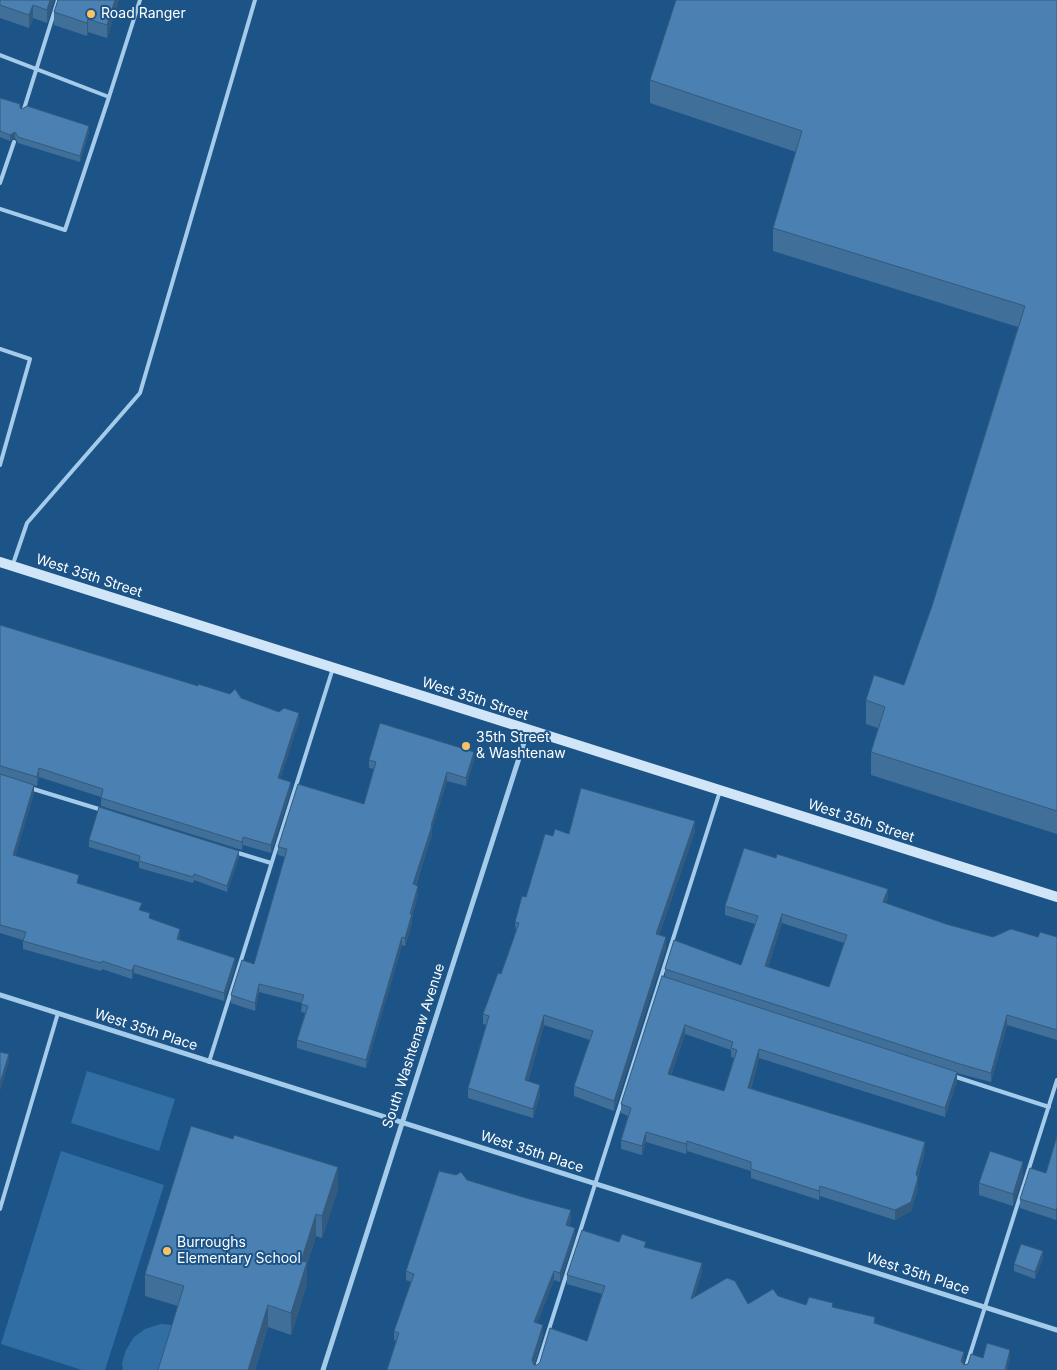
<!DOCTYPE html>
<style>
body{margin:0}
canvas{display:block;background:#1c5487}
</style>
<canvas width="1057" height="1370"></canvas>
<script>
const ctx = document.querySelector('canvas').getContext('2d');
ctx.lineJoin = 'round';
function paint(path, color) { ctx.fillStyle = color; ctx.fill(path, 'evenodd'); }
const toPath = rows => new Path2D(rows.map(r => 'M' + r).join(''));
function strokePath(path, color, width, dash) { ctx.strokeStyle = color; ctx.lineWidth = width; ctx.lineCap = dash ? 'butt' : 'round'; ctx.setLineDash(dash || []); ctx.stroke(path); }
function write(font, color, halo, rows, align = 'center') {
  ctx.font = font + ' Inter,sans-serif'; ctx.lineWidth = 4; ctx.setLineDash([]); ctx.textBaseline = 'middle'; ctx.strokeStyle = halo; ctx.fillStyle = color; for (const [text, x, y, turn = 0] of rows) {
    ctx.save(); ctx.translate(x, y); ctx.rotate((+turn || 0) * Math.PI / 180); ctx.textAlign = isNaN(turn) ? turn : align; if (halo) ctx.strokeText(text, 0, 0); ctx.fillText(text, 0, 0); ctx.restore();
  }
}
const green = toPath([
 [87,1071,175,1099,159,1151,71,1123],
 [61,1151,164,1185,105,1370,82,1370,1,1344],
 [161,1324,173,1325,159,1370,123,1370,122,1363,126,1350,134,1337,145,1329]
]);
const lane = toPath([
 [0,55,109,97,140,0],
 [23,112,58,0],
 [0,183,14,142],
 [0,209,65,230,109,97],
 [0,349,30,359,0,465],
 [13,564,27,523,140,393,255,0],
 [30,788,102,810],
 [235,852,271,863],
 [209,1062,333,668],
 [953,1076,1049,1107],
 [0,1209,58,1013],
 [536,1370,720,791],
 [965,1370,1057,1080]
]);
const street = toPath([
 [0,995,1057,1330],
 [323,1370,528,730]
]);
const secondary = toPath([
 [0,562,1057,897]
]);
const wall = toPath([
 [0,0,54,0,47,23,33,18,29,28,0,18],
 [58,0,119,0,107,38,88,32,87,36,54,25,54,12],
 [1057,0,1057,834,871,775,871,752,878,728,866,724,866,700,904,685,932,606,1018,327,773,251,773,228,796,152,650,103,650,80],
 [0,98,22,109,89,132,80,162,18,143,15,138,10,141,0,137],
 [0,625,198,686,241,698,299,721,280,779,291,790,271,853,243,845,242,850,101,806,101,797,39,777,37,786,34,785,34,793,15,856,142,911,150,918,180,937,179,940,235,966,224,1001,134,973,132,979,102,969,101,971,23,949,23,940,0,933],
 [369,760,474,760,466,786,447,781,432,828,432,834,416,885,418,894,412,917,412,923,405,946,402,945,366,1068,297,1048,297,1040,305,1013,301,1012,302,1003,259,992,255,1011,231,1003,231,995,254,964,285,857,278,855,278,847,364,804,374,769,369,768],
 [695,831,659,935,666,947,614,1111,574,1096,574,1086,590,1040,544,1025,528,1081,540,1095,533,1118,468,1098,468,1088,486,1025,483,1024,483,1014,501,974,516,932,515,922,553,836,569,834],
 [89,840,239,857,227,892,194,880,193,883,139,868,139,862,89,847],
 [888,898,886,903,946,924,993,937,1057,937,1057,1040,1007,1025,991,1082,957,1073,957,1081,945,1117,759,1058,751,1088,925,1151,918,1177,918,1188,911,1211,895,1220,820,1196,819,1200,751,1178,751,1171,687,1151,686,1154,646,1142,642,1155,621,1149,621,1140,628,1116,621,1113,621,1104,665,977,665,969,741,965,755,924,725,915,725,906],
 [782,923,844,943,829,987,768,967],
 [685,1034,731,1050,731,1057,734,1058,724,1091,671,1075],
 [1057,1136,1057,1216,1056,1220,1020,1208,1020,1199,1046,1173],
 [1023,1175,1013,1206,979,1195,979,1183],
 [467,1180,571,1219,569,1226,575,1236,560,1282,554,1280,537,1323,543,1334,534,1365,537,1365,587,1341,602,1294,567,1284,567,1275,619,1242,646,1248,702,1272,694,1297,748,1304,778,1296,806,1305,833,1307,875,1323,964,1361,963,1364,964,1365,983,1358,1010,1359,1007,1370,387,1370,396,1341,394,1340,394,1331,411,1282,406,1280,406,1271],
 [338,1189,322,1238,316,1236,307,1264,307,1284,291,1335,268,1327,255,1370,158,1370,178,1306,145,1296,145,1274],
 [1043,1258,1035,1279,1014,1271,1014,1264]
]);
const shadedWall = toPath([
 [50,0,54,0,47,23,47,10],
 [115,0,119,0,107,38,107,25],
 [33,5,33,18,29,28,29,15],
 [88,19,88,32,87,36,87,23],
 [89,126,89,132,80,162,80,156],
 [15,132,15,138,10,141,10,135],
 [299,713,299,721,278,786,278,778],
 [474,752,474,760,466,786,466,778],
 [39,768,39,777,37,786,37,777],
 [447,772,447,781,432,828,432,834,413,892,413,884],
 [291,782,291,790,271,853,271,845],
 [34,785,34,793,13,864,13,855],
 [695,821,695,831,656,943,656,934],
 [243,837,243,845,242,850,242,842],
 [239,851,239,857,227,892,227,886],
 [418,886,418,894,412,917,412,923,405,946,405,938],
 [888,889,888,898,883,912,883,902],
 [782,914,782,923,765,975,765,966],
 [180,929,180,937,177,947,177,939],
 [402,937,402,945,366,1068,366,1060],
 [666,937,666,947,614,1111,614,1101],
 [235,958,235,966,224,1001,224,993],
 [134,965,134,973,132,979,132,971],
 [259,984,259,992,255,1011,255,1003],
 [544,1015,544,1025,525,1090,525,1080],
 [1007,1015,1007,1025,991,1082,991,1073],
 [685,1025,685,1034,668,1083,668,1074],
 [759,1049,759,1058,748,1097,748,1088],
 [9,1054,9,1062,0,1091,0,1083],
 [957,1072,957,1081,945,1117,945,1108],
 [540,1085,540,1095,533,1118,533,1109],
 [646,1132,646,1142,642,1155,642,1146],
 [687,1141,687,1151,686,1154,686,1144],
 [925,1142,925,1151,916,1183,916,1174],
 [1023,1162,1023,1175,1013,1206,1013,1194],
 [338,1167,338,1189,322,1238,322,1216],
 [918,1178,918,1188,911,1211,895,1220,895,1210],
 [820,1186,820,1196,819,1200,819,1191],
 [1057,1207,1057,1216,1056,1220,1056,1210],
 [571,1210,571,1219,566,1234,566,1225],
 [316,1214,316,1236,307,1264,307,1284,291,1335,291,1313,301,1261],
 [575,1228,575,1236,560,1282,560,1273],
 [1043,1251,1043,1258,1035,1279,1035,1272],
 [702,1263,702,1272,691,1308,691,1299],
 [554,1271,554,1280,534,1331,534,1322],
 [268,1305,268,1327,255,1370,248,1370],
 [543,1325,543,1334,532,1369,532,1360],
 [1010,1350,1010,1359,1007,1370,1005,1370],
 [964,1352,964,1361,961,1370,961,1361]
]);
const building = toPath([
 [0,0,50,0,47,10,33,5,29,15,0,5,0,0],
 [58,0,115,0,107,25,88,19,87,23,54,12,58,0],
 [676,0,1057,0,1057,811,871,752,885,707,866,700,874,675,904,685,932,606,1025,306,773,228,802,131,650,80,676,0],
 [0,98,20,104,20,108,22,109,27,106,89,126,80,156,18,137,15,132,10,135,0,131,0,98],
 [0,625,198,686,198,684,230,694,235,689,241,698,279,712,284,708,299,713,278,778,291,782,271,845,243,837,242,842,101,798,103,789,39,768,37,777,1,766,0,767,0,625],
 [380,723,474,752,466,778,447,772,431,826,432,826,413,884,418,886,410,914,412,914,405,938,402,937,366,1060,297,1040,308,1006,301,1004,304,995,259,984,255,1003,231,995,242,960,254,964,287,849,278,847,298,784,364,804,376,762,369,760,380,723],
 [0,774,34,785,13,855,79,875,77,883,142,903,139,910,150,913,149,918,180,929,177,939,235,958,224,993,134,965,132,971,102,961,101,963,23,941,26,932,0,925,0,774],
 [581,788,695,821,656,934,666,937,614,1101,574,1086,593,1031,544,1015,525,1080,540,1085,533,1109,468,1088,489,1016,483,1014,498,973,501,974,519,923,515,922,522,896,526,897,545,834,553,836,555,829,569,834,581,788],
 [99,807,239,851,227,886,194,874,193,877,139,861,140,856,89,840,99,807],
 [744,848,776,858,777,854,888,889,883,902,946,924,993,937,1011,929,1038,937,1040,932,1057,937,1057,1030,1007,1015,991,1073,960,1064,665,969,674,940,741,965,758,916,725,906,744,848],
 [782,914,847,935,829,987,765,966,782,914],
 [662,976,957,1072,945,1108,759,1049,748,1088,925,1142,916,1174,918,1178,911,1202,895,1210,820,1186,819,1191,751,1169,751,1162,687,1141,686,1144,646,1132,642,1146,621,1140,631,1108,621,1104,662,976],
 [685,1025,733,1042,731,1048,737,1050,724,1091,668,1074,685,1025],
 [0,1052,9,1054,0,1083,0,1052],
 [191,1126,233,1139,234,1135,338,1167,322,1216,316,1214,301,1261,307,1262,291,1313,268,1305,248,1370,158,1370,184,1286,145,1274,191,1126],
 [1057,1136,1057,1207,1056,1210,1020,1199,1030,1168,1046,1173,1057,1136],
 [990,1151,1023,1162,1013,1194,979,1183,990,1151],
 [439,1171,456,1175,461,1172,467,1180,526,1198,571,1210,566,1225,575,1228,560,1273,554,1271,534,1322,543,1325,532,1360,534,1365,537,1365,540,1362,550,1328,587,1341,605,1286,567,1275,582,1230,619,1242,622,1234,646,1242,644,1247,702,1263,691,1299,727,1278,735,1281,748,1304,773,1289,778,1296,806,1305,809,1297,833,1303,832,1307,875,1317,874,1323,964,1352,961,1361,964,1365,968,1364,971,1354,983,1358,987,1343,1010,1350,1005,1370,387,1370,399,1333,394,1331,414,1274,406,1271,439,1171],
 [1021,1244,1043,1251,1035,1272,1014,1264,1021,1244]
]);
const markers = [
 [91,14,5,"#fbc263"],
 [466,746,5,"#fbc263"],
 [167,1251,5,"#fbc263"]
];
const poiNames = [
 ["Road Ranger",101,14],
 ["35th Street",476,738],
 ["& Washtenaw",476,754],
 ["Burroughs",177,1243],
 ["Elementary School",177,1259]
];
const streetNames = [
 ["West 35th Street",89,576,18],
 ["West 35th Street",475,699,18],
 ["West 35th Street",861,821,18],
 ["West 35th Place",146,1030,18],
 ["South Washtenaw Avenue",414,1046,-72],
 ["West 35th Place",532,1152,18],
 ["West 35th Place",918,1274,18]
];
paint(green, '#306ea4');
strokePath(lane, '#a5cbeb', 4);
strokePath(street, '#a5cbeb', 5);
strokePath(secondary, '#d1e5f8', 10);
paint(wall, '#406f99');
paint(shadedWall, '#345a7d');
paint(building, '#4a81b2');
strokePath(building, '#345a7d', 1);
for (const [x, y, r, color] of markers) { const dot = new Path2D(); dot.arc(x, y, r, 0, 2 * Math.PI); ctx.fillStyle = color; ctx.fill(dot); strokePath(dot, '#1c5487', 2); }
write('14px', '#fff', '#1c5487', poiNames, 'left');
write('14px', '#fff', '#1c5487', streetNames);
</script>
